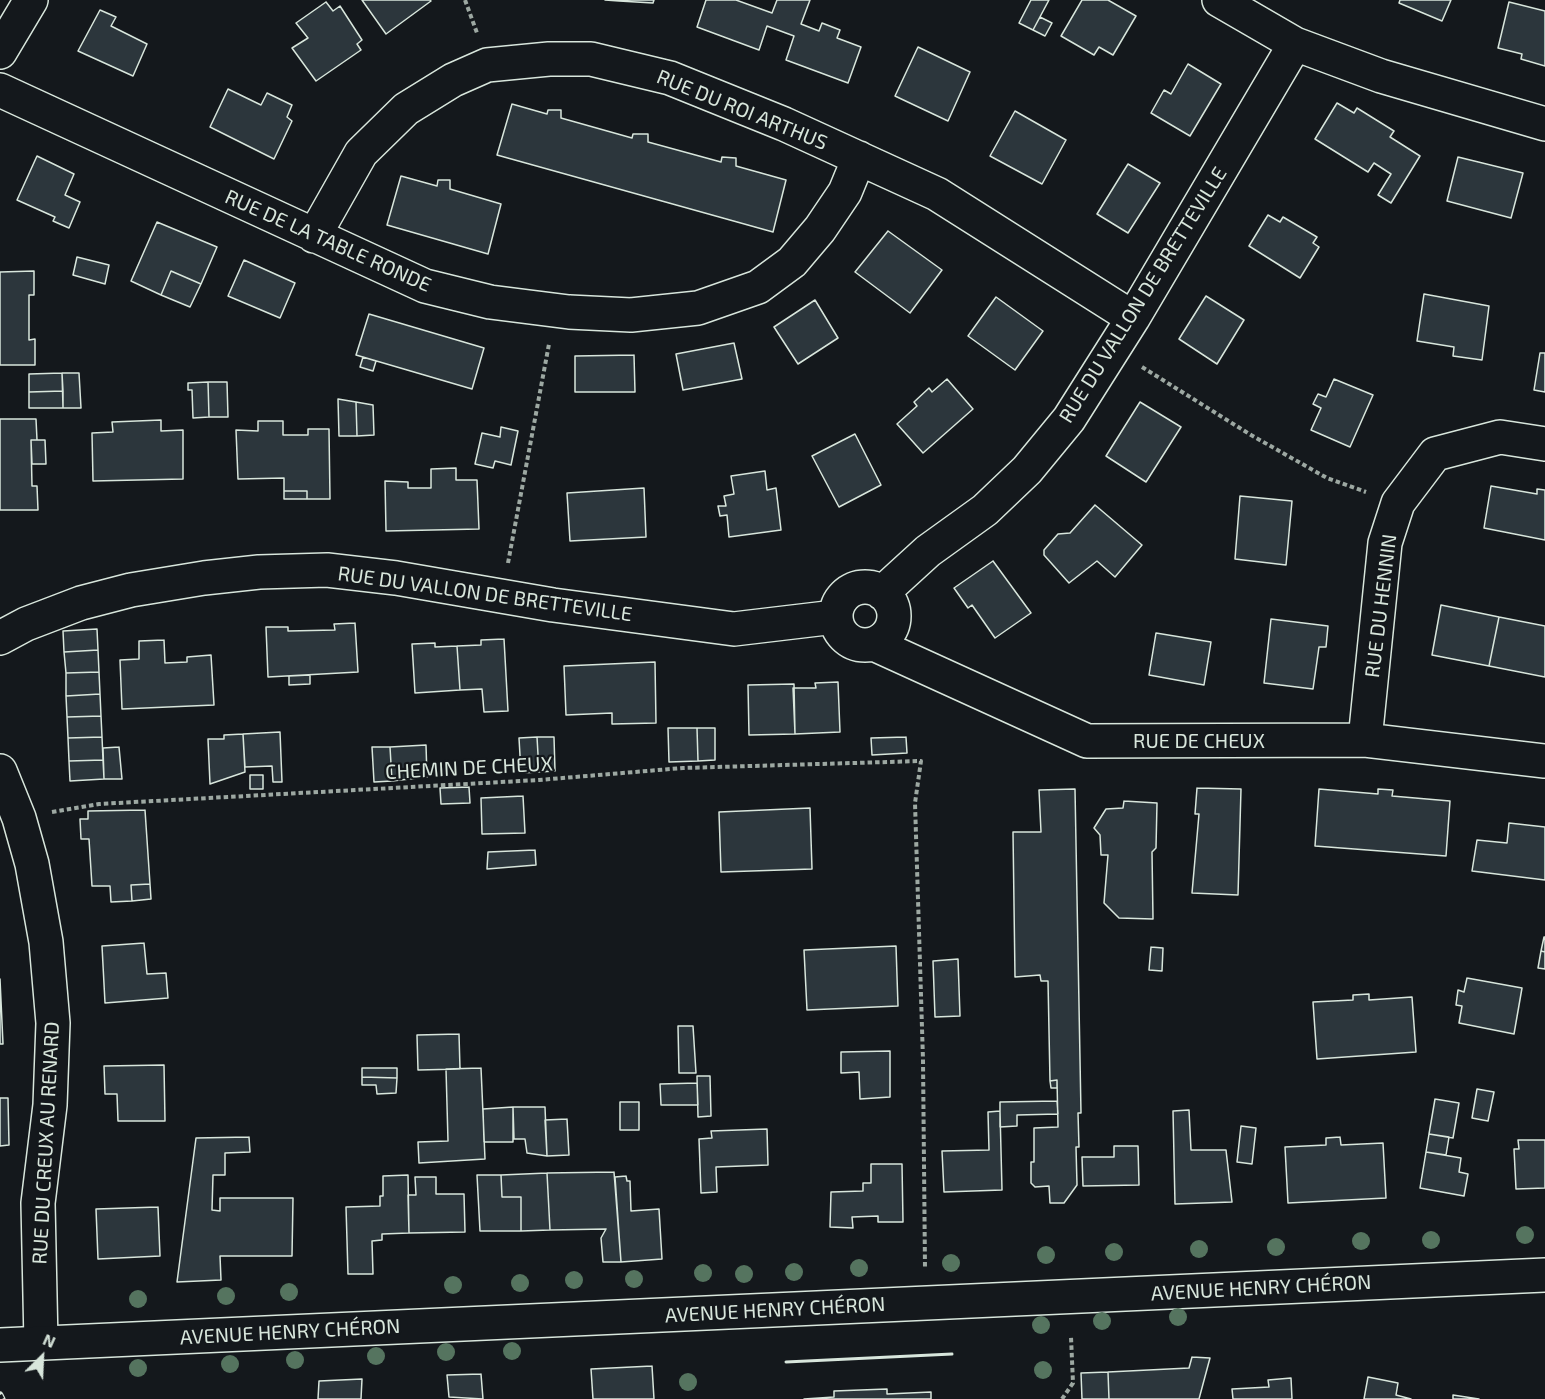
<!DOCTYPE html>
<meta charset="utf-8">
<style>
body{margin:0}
#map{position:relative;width:1545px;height:1399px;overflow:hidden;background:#14181c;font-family:"Exo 2",sans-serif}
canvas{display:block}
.north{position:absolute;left:12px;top:1327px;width:60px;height:60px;-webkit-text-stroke:4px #14181c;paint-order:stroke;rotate:24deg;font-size:16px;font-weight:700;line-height:24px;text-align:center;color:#d8e6dc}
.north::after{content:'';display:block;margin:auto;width:21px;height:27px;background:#d8e6dc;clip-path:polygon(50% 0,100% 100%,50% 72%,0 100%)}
</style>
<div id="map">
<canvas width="1545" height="1399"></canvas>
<div class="north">N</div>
</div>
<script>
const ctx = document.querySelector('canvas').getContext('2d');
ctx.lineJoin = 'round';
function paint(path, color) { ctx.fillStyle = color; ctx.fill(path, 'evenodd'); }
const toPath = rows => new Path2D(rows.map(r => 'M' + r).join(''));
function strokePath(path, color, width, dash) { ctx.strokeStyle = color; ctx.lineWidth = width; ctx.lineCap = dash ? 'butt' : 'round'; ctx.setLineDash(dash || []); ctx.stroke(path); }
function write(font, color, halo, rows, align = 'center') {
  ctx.font = font + ' "Exo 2",sans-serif'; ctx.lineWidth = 4.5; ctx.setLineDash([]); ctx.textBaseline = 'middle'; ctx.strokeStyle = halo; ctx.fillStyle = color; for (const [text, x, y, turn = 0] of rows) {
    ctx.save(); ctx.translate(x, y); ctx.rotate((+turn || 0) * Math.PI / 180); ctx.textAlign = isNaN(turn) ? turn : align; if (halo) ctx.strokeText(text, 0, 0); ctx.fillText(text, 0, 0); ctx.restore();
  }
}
const building = toPath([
 [362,0,430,0,431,1,386,34,362,0],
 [605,0,654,0,653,3,619,1,605,0],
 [706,0,736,0,772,13,777,0,810,0,801,24,819,31,822,23,840,30,837,38,861,47,848,83,786,60,794,36,767,26,759,50,697,27,706,0],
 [1031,0,1049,0,1033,30,1019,23,1031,0],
 [1082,0,1108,0,1136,16,1113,55,1099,47,1094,55,1061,36,1082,0],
 [1400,0,1451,0,1442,21,1399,3,1400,0],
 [326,2,333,11,340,6,362,40,357,44,361,50,316,81,292,48,308,38,296,23,326,2],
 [1509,2,1545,11,1545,66,1521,59,1522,54,1498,48,1509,2],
 [100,10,116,17,111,26,147,44,133,76,78,51,100,10],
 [1040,17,1052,23,1045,36,1033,30,1040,17],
 [918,47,970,72,948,121,895,96,918,47],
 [1188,64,1221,84,1190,136,1151,113,1164,90,1171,94,1188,64],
 [228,89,261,105,267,93,292,105,287,117,292,121,274,159,210,127,228,89],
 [1337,103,1354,113,1357,108,1394,131,1390,137,1420,156,1391,203,1378,195,1391,174,1374,163,1368,172,1315,139,1337,103],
 [512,104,547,114,548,110,561,110,561,118,632,138,633,134,648,134,648,142,721,162,722,157,736,158,736,166,786,180,773,232,497,155,512,104],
 [1015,111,1066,140,1042,184,990,156,1015,111],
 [37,156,74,174,65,195,80,202,69,228,53,221,55,217,17,200,37,156],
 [1458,157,1523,173,1511,218,1447,201,1458,157],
 [1128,164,1160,183,1128,233,1097,214,1128,164],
 [401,176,437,186,438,180,450,180,450,189,501,204,488,254,387,225,401,176],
 [1268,215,1280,222,1283,217,1317,237,1313,243,1319,247,1300,278,1249,246,1268,215],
 [157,222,217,247,201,284,171,271,161,295,131,281,157,222],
 [888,231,942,270,910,313,855,272,888,231],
 [77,257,109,265,105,284,73,275,77,257],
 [244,260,295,283,280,318,228,296,244,260],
 [34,271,34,295,29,295,29,340,35,339,35,365,0,365,0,272,34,271],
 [171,271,201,284,190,307,161,295,171,271],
 [1424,294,1489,306,1482,360,1453,356,1454,347,1417,341,1424,294],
 [1206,296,1244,320,1217,364,1179,339,1206,296],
 [996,297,1043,331,1015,370,968,336,996,297],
 [815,300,838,338,798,364,774,327,815,300],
 [369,314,484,348,472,389,356,355,369,314],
 [734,343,742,379,683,390,676,354,734,343],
 [1540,353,1545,353,1545,392,1534,390,1540,353],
 [634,355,635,392,575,392,575,356,634,355],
 [363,357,376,361,373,371,360,367,363,357],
 [62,373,63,391,29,392,29,374,62,373],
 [62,373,79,373,81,408,63,408,62,373],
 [947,379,973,409,923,453,897,424,917,406,914,402,929,388,932,392,947,379],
 [1334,379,1373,395,1350,447,1311,430,1321,408,1313,404,1318,394,1326,397,1334,379],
 [208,382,227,382,228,417,209,417,208,382],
 [208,382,209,417,193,418,192,390,188,390,188,383,208,382],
 [63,391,63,408,29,408,29,392,63,391],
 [338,399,356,402,357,436,339,436,338,399],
 [356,402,373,405,374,435,357,436,356,402],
 [1140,402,1181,427,1146,482,1106,456,1140,402],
 [0,419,36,419,37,440,31,440,32,486,37,486,38,510,0,510,0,419],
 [161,420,161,431,183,430,183,479,93,481,92,433,113,432,112,422,161,420],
 [258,421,283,421,283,435,308,435,308,429,329,429,330,499,307,499,307,491,284,491,284,478,238,479,236,430,258,431,258,421],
 [501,427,518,431,511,465,495,461,493,468,475,464,482,433,500,437,501,427],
 [855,434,881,485,839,507,812,456,855,434],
 [31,440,45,440,46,464,32,464,31,440],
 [456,468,456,480,477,480,479,529,386,531,385,481,408,482,408,488,431,488,431,469,456,468],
 [765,471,767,490,776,488,781,530,729,537,727,515,720,516,718,506,726,506,724,496,734,494,731,476,765,471],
 [1491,486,1537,494,1537,489,1545,490,1545,540,1484,528,1491,486],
 [644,488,646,537,570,541,567,493,644,488],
 [284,491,307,491,307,499,284,499,284,491],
 [1240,496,1292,501,1286,565,1235,559,1240,496],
 [1095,505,1142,545,1115,577,1097,561,1069,583,1044,555,1044,550,1058,534,1070,533,1095,505],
 [993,561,1031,613,995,638,972,605,968,608,954,588,993,561],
 [1441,605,1499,617,1489,666,1432,655,1441,605],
 [1499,617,1545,626,1545,677,1489,666,1499,617],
 [1271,619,1328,626,1326,647,1319,647,1313,689,1264,683,1271,619],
 [355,623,358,672,268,677,266,627,288,627,288,631,335,630,334,624,355,623],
 [97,629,98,650,64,652,63,631,97,629],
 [1156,633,1211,642,1204,685,1149,675,1156,633],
 [504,639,508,711,484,712,482,689,460,690,457,646,481,645,481,640,504,639],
 [164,640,165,663,187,662,187,657,211,655,214,705,122,709,120,660,139,659,139,641,164,640],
 [435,643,435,647,457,646,460,690,415,693,412,644,435,643],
 [98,650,99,672,66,673,64,652,98,650],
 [655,662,656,723,612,724,612,713,566,715,564,666,655,662],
 [99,672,100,694,66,696,66,673,99,672],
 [310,675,310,684,289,685,289,676,310,675],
 [838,682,840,732,795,734,793,688,816,688,815,683,838,682],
 [794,684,795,734,749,735,748,685,794,684],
 [100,694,101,716,67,717,66,696,100,694],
 [101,716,102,737,68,738,67,717,101,716],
 [668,728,697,728,698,761,669,762,668,728],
 [697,728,715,728,715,760,698,761,697,728],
 [280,732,282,782,273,782,272,766,245,767,243,734,280,732],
 [243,734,245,772,210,784,208,739,224,739,224,735,243,734],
 [102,737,103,760,69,761,68,738,102,737],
 [537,737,539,772,521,773,519,738,537,737],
 [537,737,554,737,555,771,539,772,537,737],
 [906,737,907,753,872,755,871,738,906,737],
 [426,745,427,777,392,781,390,747,426,745],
 [119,747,122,779,104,779,103,748,119,747],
 [372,747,390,747,392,781,374,782,372,747],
 [103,760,104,779,70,781,69,761,103,760],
 [250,775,263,775,263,789,250,789,250,775],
 [469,787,470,803,441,804,440,788,469,787],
 [1197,788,1241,789,1238,895,1192,893,1199,814,1195,814,1197,788],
 [1075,789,1081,1113,1078,1113,1079,1147,1076,1147,1077,1185,1064,1203,1050,1203,1049,1186,1035,1187,1031,1183,1031,1162,1034,1162,1034,1128,1058,1127,1057,1080,1050,1081,1048,981,1041,981,1040,975,1015,977,1013,832,1041,832,1039,790,1075,789],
 [1319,789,1378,794,1378,789,1393,790,1392,796,1450,801,1446,856,1315,846,1319,789],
 [523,796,525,833,482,834,481,798,523,796],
 [1124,801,1157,803,1156,848,1152,852,1153,919,1119,918,1104,903,1108,855,1101,855,1100,835,1094,828,1106,809,1123,808,1124,801],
 [810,808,812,869,721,872,719,812,810,808],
 [145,810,150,884,131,885,132,901,111,902,110,886,92,886,89,839,81,839,80,819,88,819,88,811,145,810],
 [1509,823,1545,827,1545,880,1472,871,1477,840,1507,843,1509,823],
 [535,850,536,865,487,869,488,852,535,850],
 [150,884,151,899,132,901,131,885,150,884],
 [1544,937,1545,937,1545,952,1541,951,1544,937],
 [144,943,147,974,166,973,168,998,105,1003,102,946,144,943],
 [896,946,898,1006,807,1010,804,950,896,946],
 [1151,947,1163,948,1162,971,1149,970,1151,947],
 [1541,951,1545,952,1545,969,1538,968,1541,951],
 [958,959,960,1016,935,1017,933,961,958,959],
 [1467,978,1522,988,1514,1034,1459,1023,1462,1006,1456,1005,1458,990,1464,992,1467,978],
 [0,979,3,1044,0,1044,0,979],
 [1369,994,1369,1000,1412,997,1416,1052,1317,1059,1313,1002,1353,1000,1353,995,1369,994],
 [678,1026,693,1026,696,1073,679,1073,678,1026],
 [459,1034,460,1069,418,1070,417,1035,459,1034],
 [890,1051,890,1097,860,1099,859,1072,841,1073,841,1052,890,1051],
 [164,1065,165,1121,118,1121,117,1094,105,1094,104,1066,164,1065],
 [362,1068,397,1068,397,1078,362,1077,362,1068],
 [481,1068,485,1159,419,1163,418,1142,448,1141,446,1069,481,1068],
 [697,1076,710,1076,711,1116,698,1117,697,1076],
 [362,1077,397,1078,396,1093,377,1094,376,1085,362,1085,362,1077],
 [1057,1080,1057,1088,1051,1088,1050,1081,1057,1080],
 [697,1083,698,1105,661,1105,660,1084,697,1083],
 [1477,1089,1494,1092,1488,1121,1472,1118,1477,1089],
 [0,1098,8,1098,9,1145,0,1146,0,1098],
 [1435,1099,1459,1103,1453,1138,1429,1134,1435,1099],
 [1057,1101,1058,1114,1017,1115,1017,1126,1000,1127,1000,1102,1057,1101],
 [620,1102,639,1102,639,1130,620,1130,620,1102],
 [513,1107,513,1142,484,1142,483,1109,513,1107],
 [513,1107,545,1107,547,1156,527,1153,525,1139,514,1139,513,1107],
 [1189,1110,1191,1150,1226,1150,1232,1202,1175,1204,1173,1111,1189,1110],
 [1000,1111,1002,1190,944,1192,942,1151,989,1150,988,1112,1000,1111],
 [567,1119,569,1155,547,1156,545,1120,567,1119],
 [1241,1126,1256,1128,1252,1164,1237,1162,1241,1126],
 [767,1129,768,1165,716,1167,717,1192,701,1193,699,1139,712,1138,711,1131,767,1129],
 [1429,1134,1449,1137,1446,1155,1426,1152,1429,1134],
 [249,1137,250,1152,225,1153,225,1175,213,1175,212,1210,220,1211,220,1198,293,1198,292,1256,220,1256,221,1280,177,1282,196,1138,249,1137],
 [1340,1137,1341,1145,1383,1143,1386,1198,1288,1203,1285,1147,1326,1145,1326,1138,1340,1137],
 [1518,1140,1545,1140,1545,1188,1516,1189,1514,1149,1519,1149,1518,1140],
 [1114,1146,1138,1146,1139,1185,1083,1186,1082,1157,1114,1157,1114,1146],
 [1426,1152,1461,1158,1459,1172,1468,1174,1464,1196,1420,1188,1426,1152],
 [871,1164,902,1164,903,1222,878,1222,878,1216,852,1217,853,1228,830,1227,831,1192,863,1191,863,1183,871,1183,871,1164],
 [614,1172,621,1262,603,1262,601,1238,606,1229,550,1230,547,1173,614,1172],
 [547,1173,550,1230,521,1231,521,1197,502,1197,501,1175,547,1173],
 [408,1175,409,1233,382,1234,382,1240,372,1241,373,1274,348,1274,346,1207,380,1206,380,1196,383,1196,383,1176,408,1175],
 [477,1175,501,1175,502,1197,521,1197,521,1231,480,1231,477,1175],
 [626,1176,627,1181,630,1181,631,1211,659,1209,662,1259,621,1262,615,1177,626,1176],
 [415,1177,436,1177,436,1194,464,1194,465,1232,409,1233,408,1195,416,1195,415,1177],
 [158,1207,160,1256,98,1259,96,1209,158,1207],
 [1192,1357,1210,1358,1199,1399,1109,1399,1108,1372,1189,1368,1192,1357],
 [652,1366,654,1399,593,1399,591,1369,652,1366],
 [1108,1372,1109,1399,1082,1399,1081,1373,1108,1372],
 [481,1374,483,1399,449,1397,447,1375,481,1374],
 [1368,1377,1398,1383,1396,1395,1411,1399,1364,1399,1368,1377],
 [1291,1378,1292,1399,1233,1399,1232,1389,1269,1387,1268,1380,1291,1378],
 [362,1379,361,1399,318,1399,319,1381,362,1379],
 [887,1389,887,1394,931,1392,931,1399,804,1399,834,1397,834,1391,887,1389],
 [1453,1395,1479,1399,1453,1399,1453,1395]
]);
const path = toPath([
 [465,0,477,33],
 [1142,367,1251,435,1327,478,1366,492],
 [508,563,549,344],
 [52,812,99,804,539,780,683,768,921,761,915,803,923,1060,925,1268],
 [1062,1399,1073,1383,1071,1337]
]);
const street = toPath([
 [1219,0,1295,44,1381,76,1545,124],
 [0,52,31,0],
 [0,90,425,286,490,302,569,312,631,315,698,308,758,287,792,262,820,229,845,192,859,158],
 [314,236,361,153,406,109,453,80,487,65,549,59,591,59,670,78,784,124,937,194,1133,318],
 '836 616a29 29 0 1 1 58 0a29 29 0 1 1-58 0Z',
 [882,593,928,551,985,510,1027,470,1069,419,1133,318,1295,44],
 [0,638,26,624,81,603,131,590,204,578,259,572,327,570,396,578,553,605,734,629,835,617],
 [874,644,1087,741,1365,740,1545,761],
 [1365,740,1385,543,1398,503,1435,454,1500,437,1545,444],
 [0,771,19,818,32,864,46,942,53,1023,50,1105,38,1203,41,1343]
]);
const secondary = toPath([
 [0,1345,1545,1275]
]);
const rail = toPath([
 [0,1395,2,1399]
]);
const wall = toPath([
 [786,1362,952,1354]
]);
const trees = [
 [1525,1235],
 [1431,1240],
 [1361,1241],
 [1276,1247],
 [1199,1249],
 [1114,1252],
 [1046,1255],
 [951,1263],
 [859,1268],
 [794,1272],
 [703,1273],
 [744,1274],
 [634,1279],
 [574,1280],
 [520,1283],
 [453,1285],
 [289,1292],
 [226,1296],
 [138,1299],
 [1178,1317],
 [1102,1321],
 [1041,1325],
 [512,1351],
 [446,1352],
 [376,1356],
 [295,1360],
 [230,1364],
 [138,1368],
 [1043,1370],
 [688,1382]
];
const streetNames = [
 ["RUE DU ROI ARTHUS",742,110,22],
 ["RUE DE LA TABLE RONDE",328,241,24],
 ["RUE DU VALLON DE BRETTEVILLE",1143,295,-58],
 ["RUE DU VALLON DE BRETTEVILLE",485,594,8],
 ["RUE DU HENNIN",1381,606,-83],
 ["RUE DE CHEUX",1199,741],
 ["CHEMIN DE CHEUX",469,768,-3],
 ["RUE DU CREUX AU RENARD",46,1143,-87],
 ["AVENUE HENRY CHÉRON",1261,1288,-3],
 ["AVENUE HENRY CHÉRON",775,1310,-3],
 ["AVENUE HENRY CHÉRON",290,1332,-3]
];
paint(building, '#2c363c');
strokePath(building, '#d8e6dc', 1.5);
strokePath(street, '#d8e6dc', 36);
strokePath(secondary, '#d8e6dc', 36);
strokePath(path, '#9da8a2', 4, [4.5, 3]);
strokePath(street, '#14181c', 33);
strokePath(secondary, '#14181c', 33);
strokePath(rail, '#d8e6dc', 7);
strokePath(rail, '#14181c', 4.5, [14]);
strokePath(wall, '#d8e6dc', 3);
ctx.fillStyle = '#55745f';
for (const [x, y] of trees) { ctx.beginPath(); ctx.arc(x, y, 9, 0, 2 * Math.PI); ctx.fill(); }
write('20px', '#d8e6dc', '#14181c', streetNames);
</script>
